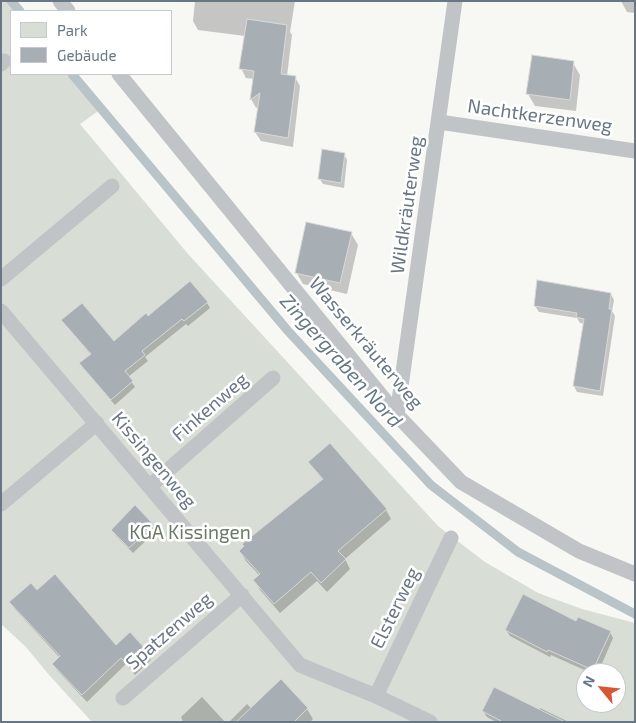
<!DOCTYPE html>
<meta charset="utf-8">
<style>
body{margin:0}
#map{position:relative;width:636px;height:723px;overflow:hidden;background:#f7f7f4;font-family:"Exo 2",sans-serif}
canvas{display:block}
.frame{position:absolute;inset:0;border:2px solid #687783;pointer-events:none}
.legend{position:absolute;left:10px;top:10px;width:162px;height:65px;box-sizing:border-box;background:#fff;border:1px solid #c3c9cd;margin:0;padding:6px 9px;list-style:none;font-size:15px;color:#687783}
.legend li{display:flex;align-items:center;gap:10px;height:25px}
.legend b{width:25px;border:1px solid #c3c9cd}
.north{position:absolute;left:576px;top:663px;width:50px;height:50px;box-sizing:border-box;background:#fff;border:1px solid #c3c9cd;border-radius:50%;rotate:298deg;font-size:14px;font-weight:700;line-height:20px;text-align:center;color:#687783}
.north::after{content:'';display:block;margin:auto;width:18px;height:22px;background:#d75734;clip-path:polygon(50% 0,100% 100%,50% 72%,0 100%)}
</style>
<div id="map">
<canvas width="636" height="723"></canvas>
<div class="frame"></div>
<ul class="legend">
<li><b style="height:14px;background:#d8ddd5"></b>Park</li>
<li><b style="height:14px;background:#a8afb4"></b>Gebäude</li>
</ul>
<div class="north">N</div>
</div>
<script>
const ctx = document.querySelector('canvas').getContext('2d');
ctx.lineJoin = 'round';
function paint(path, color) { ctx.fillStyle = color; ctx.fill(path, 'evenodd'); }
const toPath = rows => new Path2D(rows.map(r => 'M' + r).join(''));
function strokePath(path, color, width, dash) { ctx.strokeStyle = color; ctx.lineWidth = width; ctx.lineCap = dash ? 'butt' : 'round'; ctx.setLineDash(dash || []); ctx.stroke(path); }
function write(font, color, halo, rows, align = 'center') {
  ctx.font = font + ' "Exo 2",sans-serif'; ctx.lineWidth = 5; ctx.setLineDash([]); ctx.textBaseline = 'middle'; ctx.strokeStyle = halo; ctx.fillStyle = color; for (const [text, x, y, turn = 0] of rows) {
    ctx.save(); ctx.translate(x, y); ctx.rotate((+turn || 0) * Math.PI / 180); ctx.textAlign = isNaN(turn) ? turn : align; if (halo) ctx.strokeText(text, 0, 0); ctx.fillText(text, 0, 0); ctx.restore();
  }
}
const green = toPath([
 [1,1,11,1,20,11,11,11,11,74,72,74,101,109,80,124,188,254,438,526,485,562,538,593,582,609,635,623,635,722,92,722,50,676,25,646,1,624],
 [586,673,616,673,616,703,586,703]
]);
const shadow = toPath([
 [195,1,295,1,290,32,292,35,287,76,295,77,300,86,293,147,261,141,255,132,259,106,256,108,251,99,254,79,246,78,241,68,245,36,198,30,193,21],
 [621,1,635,1,635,13,627,12],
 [573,63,580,75,576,111,535,106,528,94],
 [344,154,347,160,344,188,323,184,319,178],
 [351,233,358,245,347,294,303,284,296,272],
 [611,294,614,300,612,311,615,316,603,396,577,392,574,386,585,324,580,323,577,318,539,312,535,306],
 [207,303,210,308,188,326,186,324,145,357,148,361,128,377,135,387,115,405,84,369,81,364,91,355,62,320,114,343,148,317],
 [309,462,386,510,391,519,345,559,350,569,327,592,317,581,280,613,260,590,255,580,260,576,246,561,240,551,323,480],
 [153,525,156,531,133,553,116,536,113,530],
 [37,592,116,647,147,653,151,660,135,675,126,664,87,702,58,671,53,664,60,658,15,609,11,602],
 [576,622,610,632,613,638,598,673,591,673,551,655,550,657,510,636,506,630],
 [281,681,307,709,313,719,310,722,229,722,247,704,252,709],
 [202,697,225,722,183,722,181,717],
 [540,708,569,722,496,722,487,717,483,711,539,710]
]);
const stream = toPath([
 [11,1,20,11],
 [72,74,288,331,431,485,518,552,635,614]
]);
const building = toPath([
 [247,19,287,25,281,74,296,76,288,138,254,132,260,93,250,100,254,71,239,69,247,19],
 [532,55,574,61,570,100,526,94,532,55],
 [322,149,345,153,341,183,318,179,322,149],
 [306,222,352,232,340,283,295,273,306,222],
 [537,280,611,293,609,309,612,309,600,391,573,386,584,319,576,317,577,313,534,306,537,280],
 [190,281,208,302,184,321,182,319,142,351,145,355,125,371,133,381,111,400,79,363,91,354,61,320,82,303,114,341,146,313,148,316,190,281],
 [330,443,387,509,338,551,346,559,321,583,311,572,274,604,253,580,260,574,239,551,244,546,242,544,323,479,308,462,330,443],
 [135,505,154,525,129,548,111,530,135,505],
 [55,574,116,645,130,632,148,652,130,668,121,658,82,695,52,664,60,656,9,602,31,583,37,590,55,574],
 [523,594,576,621,578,617,611,631,593,670,548,650,547,652,505,630,523,594],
 [281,679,308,708,294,722,236,722,281,679],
 [494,687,565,722,503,722,482,711,494,687]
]);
const service = toPath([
 [60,1,68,11],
 [1,64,4,61],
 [119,74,397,415,461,482,579,551,635,574],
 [439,122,635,151],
 [1,279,112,186],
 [1,311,300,665,376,696,430,722],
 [397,415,455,1],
 [150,486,273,378],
 [1,504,97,423],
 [376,696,451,538],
 [123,698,242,595]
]);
const streetNames = [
 ["Nachtkerzenweg",540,116,8],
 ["Wildkräuterweg",407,205,-82],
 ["Wasserkräuterweg",366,343,50],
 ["Finkenweg",210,407,-41],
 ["Kissingenweg",154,460,50],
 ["Elsterweg",395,608,-64],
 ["Spatzenweg",169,631,-41]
];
const parkNames = [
 ["KGA Kissingen",190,533]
];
const waterNames = [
 ["Zingergraben Nord",341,361,48]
];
paint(green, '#d8ddd5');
paint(shadow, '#0003');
strokePath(stream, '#b9c4c8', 9);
paint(building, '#a8afb4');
strokePath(building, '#d8d8d6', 1);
strokePath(service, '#c0c4c7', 15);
write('19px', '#687783', '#fff', streetNames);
write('19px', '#6b7a66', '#fff', parkNames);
write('italic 20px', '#63787f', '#fff', waterNames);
</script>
